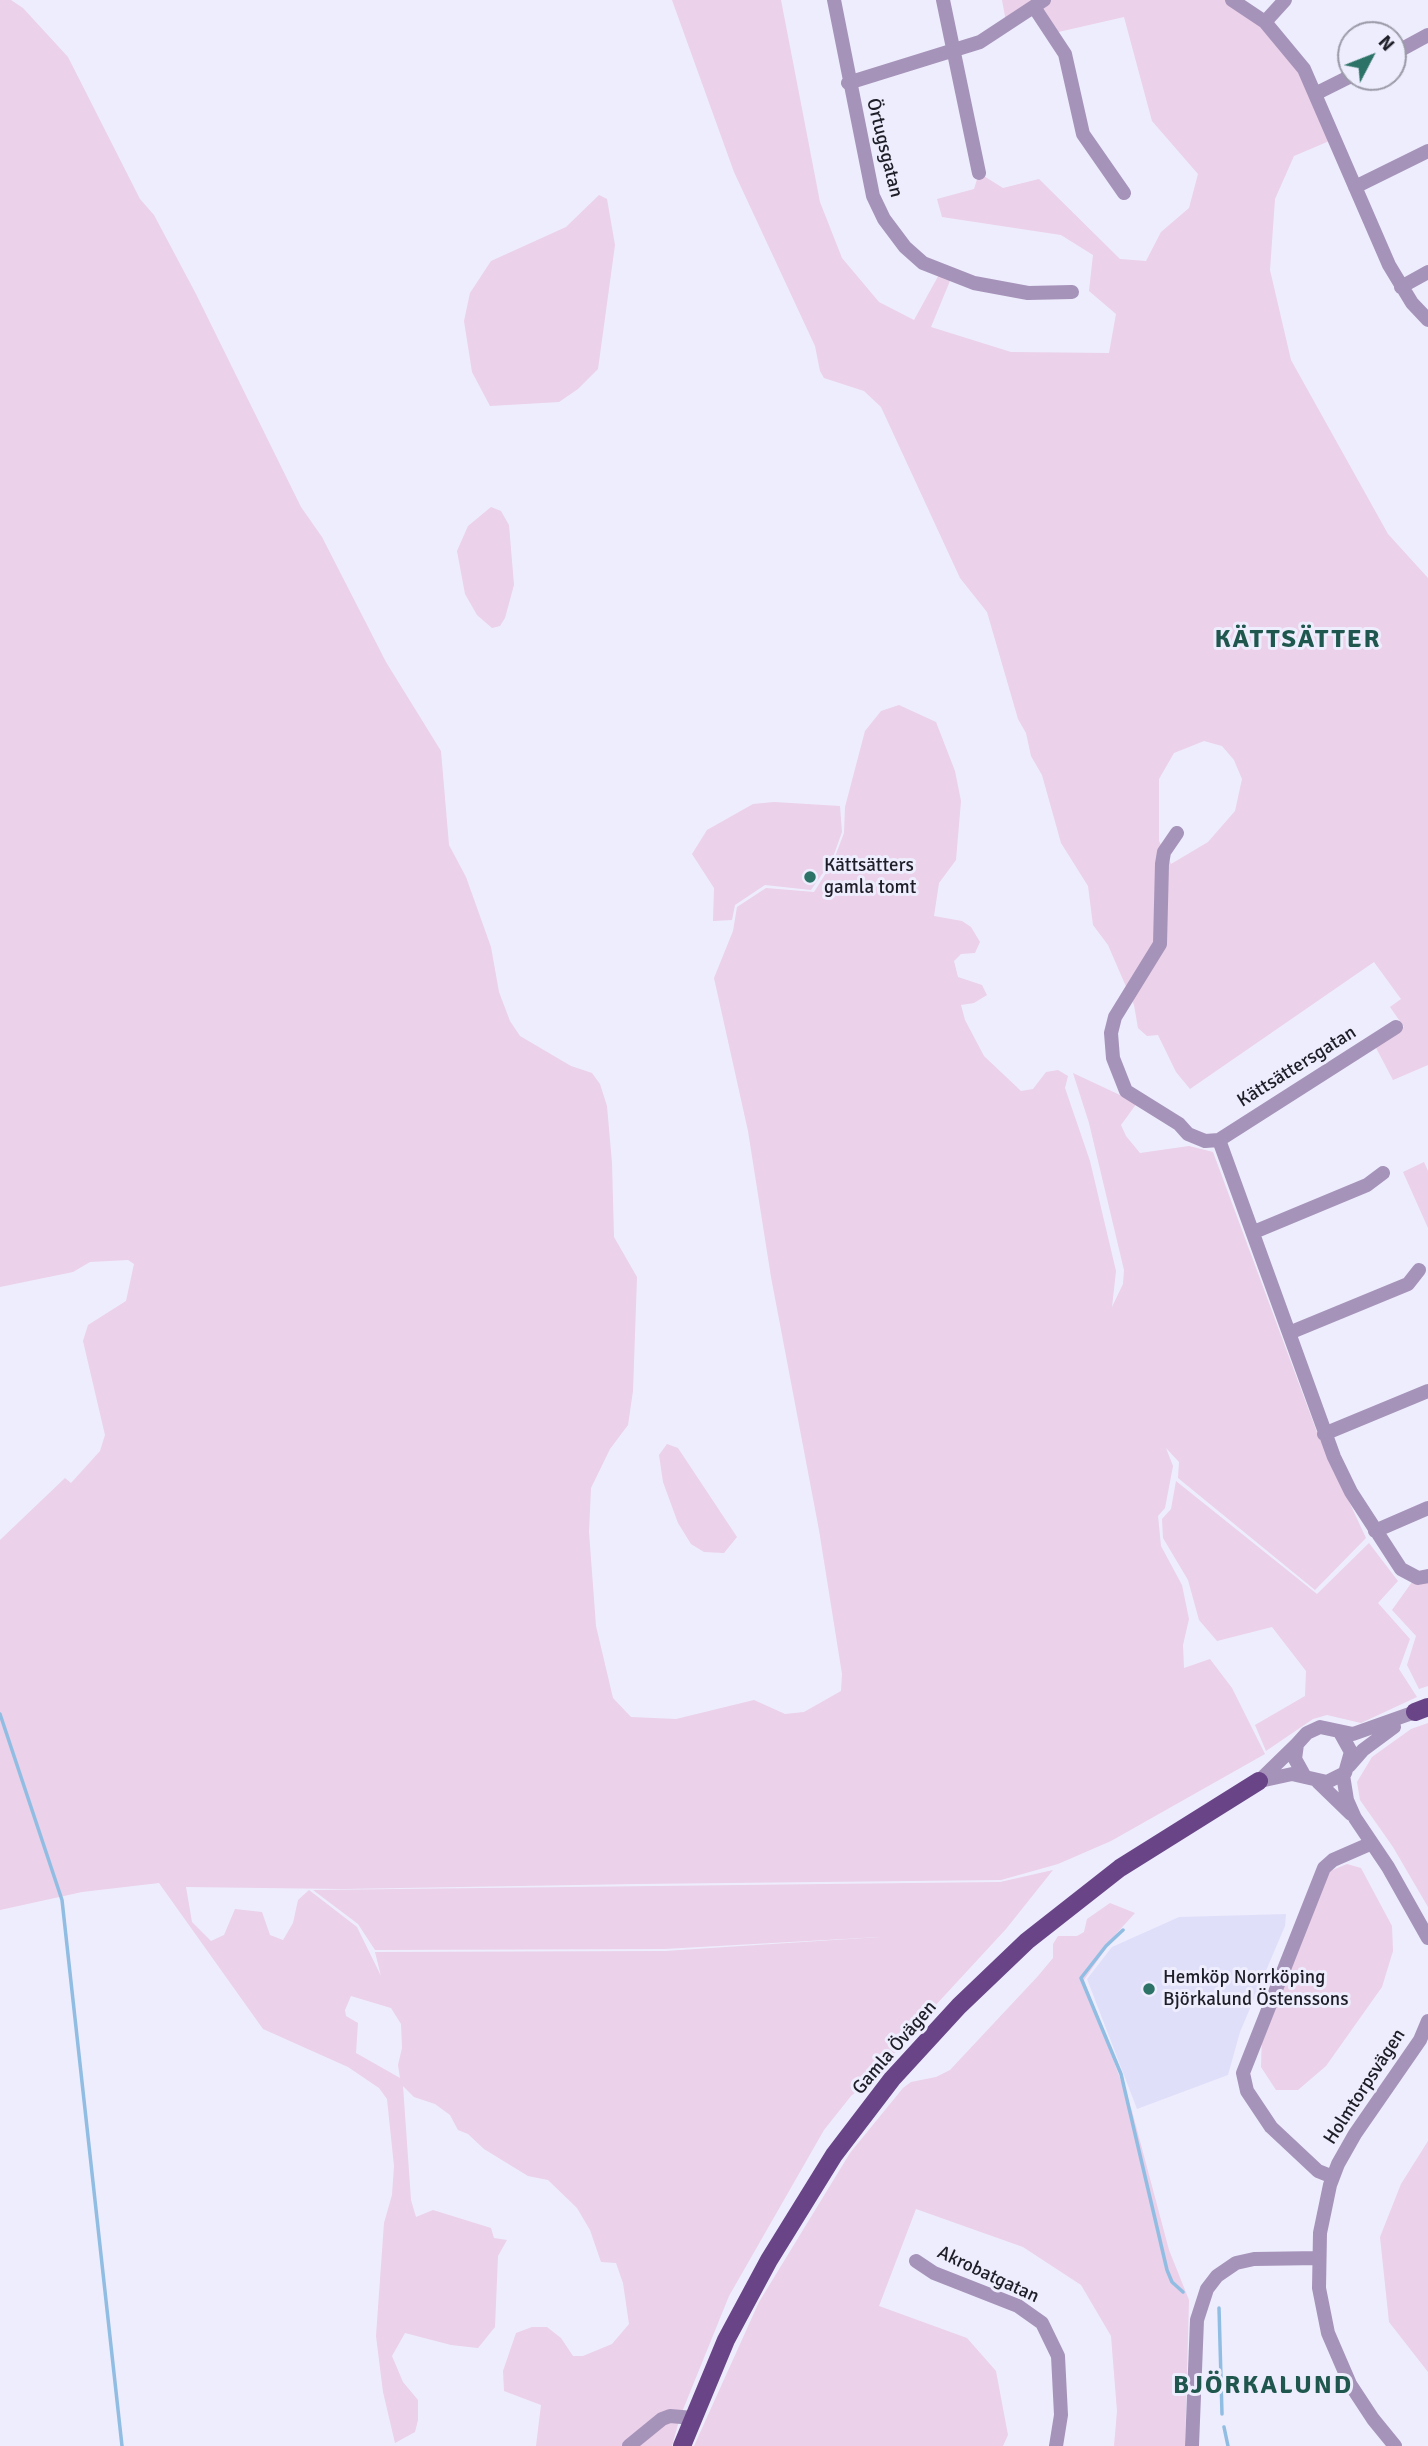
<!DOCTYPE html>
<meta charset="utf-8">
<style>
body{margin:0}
#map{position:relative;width:1428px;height:2446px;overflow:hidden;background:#eeedfd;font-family:Signika,sans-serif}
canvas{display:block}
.north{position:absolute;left:1337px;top:21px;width:70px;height:70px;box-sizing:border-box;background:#eeedfd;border:2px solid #9b9aa8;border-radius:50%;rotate:48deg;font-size:19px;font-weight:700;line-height:28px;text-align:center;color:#1e1e28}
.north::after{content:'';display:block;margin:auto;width:24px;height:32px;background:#2c7267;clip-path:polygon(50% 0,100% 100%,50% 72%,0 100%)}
</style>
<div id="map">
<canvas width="1428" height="2446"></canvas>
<div class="north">N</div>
</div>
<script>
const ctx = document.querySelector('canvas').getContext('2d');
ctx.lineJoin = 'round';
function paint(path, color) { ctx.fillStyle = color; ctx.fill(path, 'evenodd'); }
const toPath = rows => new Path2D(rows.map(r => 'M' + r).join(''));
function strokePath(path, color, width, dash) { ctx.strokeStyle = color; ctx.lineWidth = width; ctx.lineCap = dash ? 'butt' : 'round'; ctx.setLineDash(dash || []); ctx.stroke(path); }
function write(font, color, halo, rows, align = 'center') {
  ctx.font = font + ' Signika,sans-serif'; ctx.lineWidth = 6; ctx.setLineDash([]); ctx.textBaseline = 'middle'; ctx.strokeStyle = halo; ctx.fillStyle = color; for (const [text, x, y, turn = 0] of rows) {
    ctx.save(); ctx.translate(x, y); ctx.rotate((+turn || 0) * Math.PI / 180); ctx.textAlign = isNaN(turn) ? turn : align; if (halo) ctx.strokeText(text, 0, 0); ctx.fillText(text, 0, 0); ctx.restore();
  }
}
const built = toPath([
 [1286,1914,1285,1926,1240,2032,1228,2075,1137,2109,1087,1979,1112,1947,1179,1917]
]);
const green = toPath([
 [0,0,11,0,23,8,68,57,140,199,154,215,196,294,301,507,322,537,386,662,441,751,449,845,466,877,491,947,499,992,510,1021,520,1036,571,1066,592,1073,600,1084,607,1106,612,1163,614,1237,637,1277,633,1391,628,1425,610,1449,591,1488,589,1532,596,1626,613,1698,631,1717,676,1719,754,1700,785,1714,804,1712,841,1691,842,1674,819,1530,771,1277,748,1131,714,978,733,931,737,907,766,888,814,892,833,862,844,833,845,807,865,731,881,711,899,705,936,722,955,771,961,801,956,860,939,883,934,916,962,921,971,927,980,942,975,953,961,954,954,961,958,977,982,985,987,995,974,1003,961,1005,965,1020,984,1056,1021,1091,1033,1089,1046,1072,1058,1070,1068,1076,1065,1088,1090,1161,1116,1271,1112,1307,1123,1284,1124,1270,1089,1123,1073,1073,1137,1103,1121,1125,1126,1136,1140,1153,1189,1146,1213,1152,1318,1435,1366,1538,1315,1590,1178,1478,1179,1462,1166,1448,1173,1466,1165,1508,1158,1516,1161,1546,1182,1585,1189,1619,1183,1645,1184,1668,1210,1659,1232,1688,1265,1754,1111,1841,1058,1864,1001,1880,636,1884,343,1889,186,1887,192,1922,211,1941,224,1935,235,1909,262,1912,270,1935,283,1940,293,1923,298,1900,309,1890,357,1927,381,1976,375,1952,665,1951,880,1937,664,1949,375,1950,358,1924,313,1890,1000,1882,1053,1870,1006,1929,933,2008,877,2075,851,2096,824,2130,729,2296,680,2417,672,2446,536,2446,541,2405,504,2391,503,2371,516,2333,532,2327,547,2327,561,2338,573,2356,583,2356,612,2344,629,2324,623,2283,616,2263,601,2262,590,2230,577,2208,548,2180,528,2176,484,2149,468,2134,458,2130,450,2115,435,2104,414,2097,403,2086,411,2200,416,2217,433,2210,491,2228,494,2238,507,2240,498,2256,495,2327,478,2348,451,2345,405,2333,392,2356,403,2382,418,2400,418,2420,415,2432,395,2443,383,2392,376,2336,384,2223,392,2195,394,2166,387,2099,379,2088,348,2067,263,2029,159,1883,82,1892,0,1910,0,1540,65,1478,71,1483,100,1451,105,1435,83,1341,88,1325,126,1301,134,1264,128,1260,90,1262,73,1272,0,1287],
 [351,1996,391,2008,401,2024,402,2048,398,2065,400,2078,356,2053,358,2023,346,2016,345,2010],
 [672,0,781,0,820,202,842,258,879,302,914,320,941,271,952,276,931,327,1011,352,1109,353,1116,314,1089,291,1093,255,1061,235,942,217,937,199,974,189,979,173,1003,188,1039,179,1120,259,1146,261,1161,232,1189,208,1198,174,1152,121,1124,17,1054,33,1034,8,1007,27,1002,0,1232,0,1285,43,1334,139,1294,156,1275,199,1270,270,1291,360,1388,534,1428,578,1428,1065,1393,1080,1375,1046,1404,1027,1390,1007,1401,999,1374,962,1190,1089,1176,1072,1158,1035,1147,1036,1138,1028,1134,1005,1108,945,1093,925,1088,886,1061,843,1042,775,1031,756,1026,733,1018,719,987,612,960,578,881,407,864,391,824,378,820,371,815,346,734,172],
 [1204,741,1222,746,1234,760,1242,779,1235,811,1208,842,1171,864,1159,841,1159,779,1174,753],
 [599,195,607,199,615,245,598,369,578,389,559,402,490,406,472,372,464,321,470,293,491,261,566,227],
 [491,507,501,511,509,525,514,585,505,618,500,626,492,628,477,615,465,594,457,551,468,526],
 [774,802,840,806,842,832,832,860,811,890,765,885,735,905,732,920,713,921,714,888,692,854,707,830,753,804],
 [1424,1162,1428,1171,1428,1228,1403,1172],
 [667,1444,678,1448,737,1537,724,1553,704,1552,691,1544,678,1523,663,1482,659,1455],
 [1176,1481,1317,1594,1369,1543,1398,1581,1378,1603,1410,1639,1399,1669,1417,1697,1361,1723,1327,1715,1313,1719,1266,1751,1255,1725,1305,1696,1306,1671,1272,1627,1217,1641,1199,1620,1188,1580,1163,1538,1162,1519,1171,1509],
 [1412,1582,1428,1582,1428,1686,1419,1689,1407,1665,1416,1636,1392,1610],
 [1428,1723,1428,1907,1393,1847,1360,1800,1357,1782,1372,1757,1411,1729],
 [1347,1864,1361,1868,1392,1926,1393,1951,1382,1987,1326,2066,1298,2090,1276,2090,1261,2067,1262,2034,1328,1872],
 [1110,1903,1135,1913,1116,1934,1084,1980,1132,2111,1169,2250,1189,2300,1185,2446,1114,2446,1117,2411,1111,2336,1081,2285,1023,2247,916,2209,879,2306,967,2338,996,2371,1008,2435,1003,2446,694,2446,759,2302,850,2153,903,2088,911,2082,936,2077,950,2070,1038,1976,1053,1958,1053,1944,1058,1936,1077,1936,1084,1932,1087,1919],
 [1428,2141,1428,2372,1389,2322,1380,2237,1401,2184]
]);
const stream = toPath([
 [0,1714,62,1900,122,2446],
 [1123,1930,1106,1946,1081,1978,1121,2074,1167,2270,1172,2282,1183,2292],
 [1219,2308,1222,2414],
 [1224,2427,1228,2446]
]);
const minor = toPath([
 [834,0,873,196,884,219,905,247,923,263,974,283,1028,293,1072,292],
 [943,0,979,173],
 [1232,0,1265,22,1304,69,1389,265,1412,303,1428,320],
 [1034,7,1065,54,1083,134,1124,193],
 [1265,22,1285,0],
 [1393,54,1428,35],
 [848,83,980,42,1044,0],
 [1317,93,1351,76],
 [1355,187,1428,151],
 [1401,287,1428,272],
 [1177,833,1164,852,1162,864,1160,944,1115,1017,1111,1033,1113,1058,1126,1091,1179,1124,1188,1134,1205,1141,1219,1140],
 [1396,1027,1219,1140,1334,1457,1351,1492,1401,1569,1418,1578,1428,1576],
 [1254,1232,1367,1185,1383,1173],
 [1289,1333,1408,1284,1419,1270],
 [1324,1434,1428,1391],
 [1375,1531,1428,1508],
 [1341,1734,1351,1752,1345,1773,1327,1782,1305,1777,1295,1759,1297,1744,1307,1733,1320,1727,1353,1734,1415,1712],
 [1349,1766,1363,1750,1394,1727],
 [1343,1775,1347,1800,1355,1818,1388,1867,1428,1938],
 [1259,1781,1297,1744],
 [1260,1781,1292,1774,1305,1777],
 [1318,1782,1351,1814],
 [1333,2177,1318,2171,1271,2127,1247,2091,1243,2073,1324,1868,1333,1860,1372,1843],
 [916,2261,934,2273,1018,2306,1042,2323,1058,2356,1061,2415,1056,2446],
 [629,2446,662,2419,670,2416,693,2418],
 [1192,2446,1197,2320,1207,2289,1217,2276,1236,2263,1254,2259,1319,2258],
 [1395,2446,1373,2419,1350,2384,1328,2333,1319,2288,1320,2233,1330,2185,1338,2164,1355,2134,1420,2040,1428,2021]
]);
const major = toPath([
 [1415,1712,1428,1707],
 [682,2446,726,2340,769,2260,834,2155,892,2079,959,2006,1027,1941,1120,1868,1259,1781]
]);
const markers = [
 [810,877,7,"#2c7267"],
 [1149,1989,7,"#2c7267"]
];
const streetNames = [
 ["Örtugsgatan",884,148,76],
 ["Kättsättersgatan",1297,1067,-32],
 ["Gamla Övägen",895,2048,-49],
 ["Holmtorpsvägen",1365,2087,-57],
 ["Akrobatgatan",988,2275,25]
];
const poiNames = [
 ["Kättsätters",824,866],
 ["gamla tomt",824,888],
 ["Hemköp Norrköping",1163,1978],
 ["Björkalund Östenssons",1163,2000]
];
const districtNames = [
 ["KÄTTSÄTTER",1298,640],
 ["BJÖRKALUND",1263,2386]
];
paint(built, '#e0dffa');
paint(green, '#ebd1e9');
strokePath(stream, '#91bde3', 3.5);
strokePath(minor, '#a693b9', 14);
strokePath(major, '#694588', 18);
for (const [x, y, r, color] of markers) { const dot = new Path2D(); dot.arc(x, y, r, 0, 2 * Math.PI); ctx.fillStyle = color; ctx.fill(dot); strokePath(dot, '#eeedfd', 2.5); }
write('19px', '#1e1e28', '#eeedfd', streetNames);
write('19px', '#1e1e28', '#eeedfd', poiNames, 'left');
ctx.letterSpacing = '2px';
write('bold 26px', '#1f574e', '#eeedfd', districtNames);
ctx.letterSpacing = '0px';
</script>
